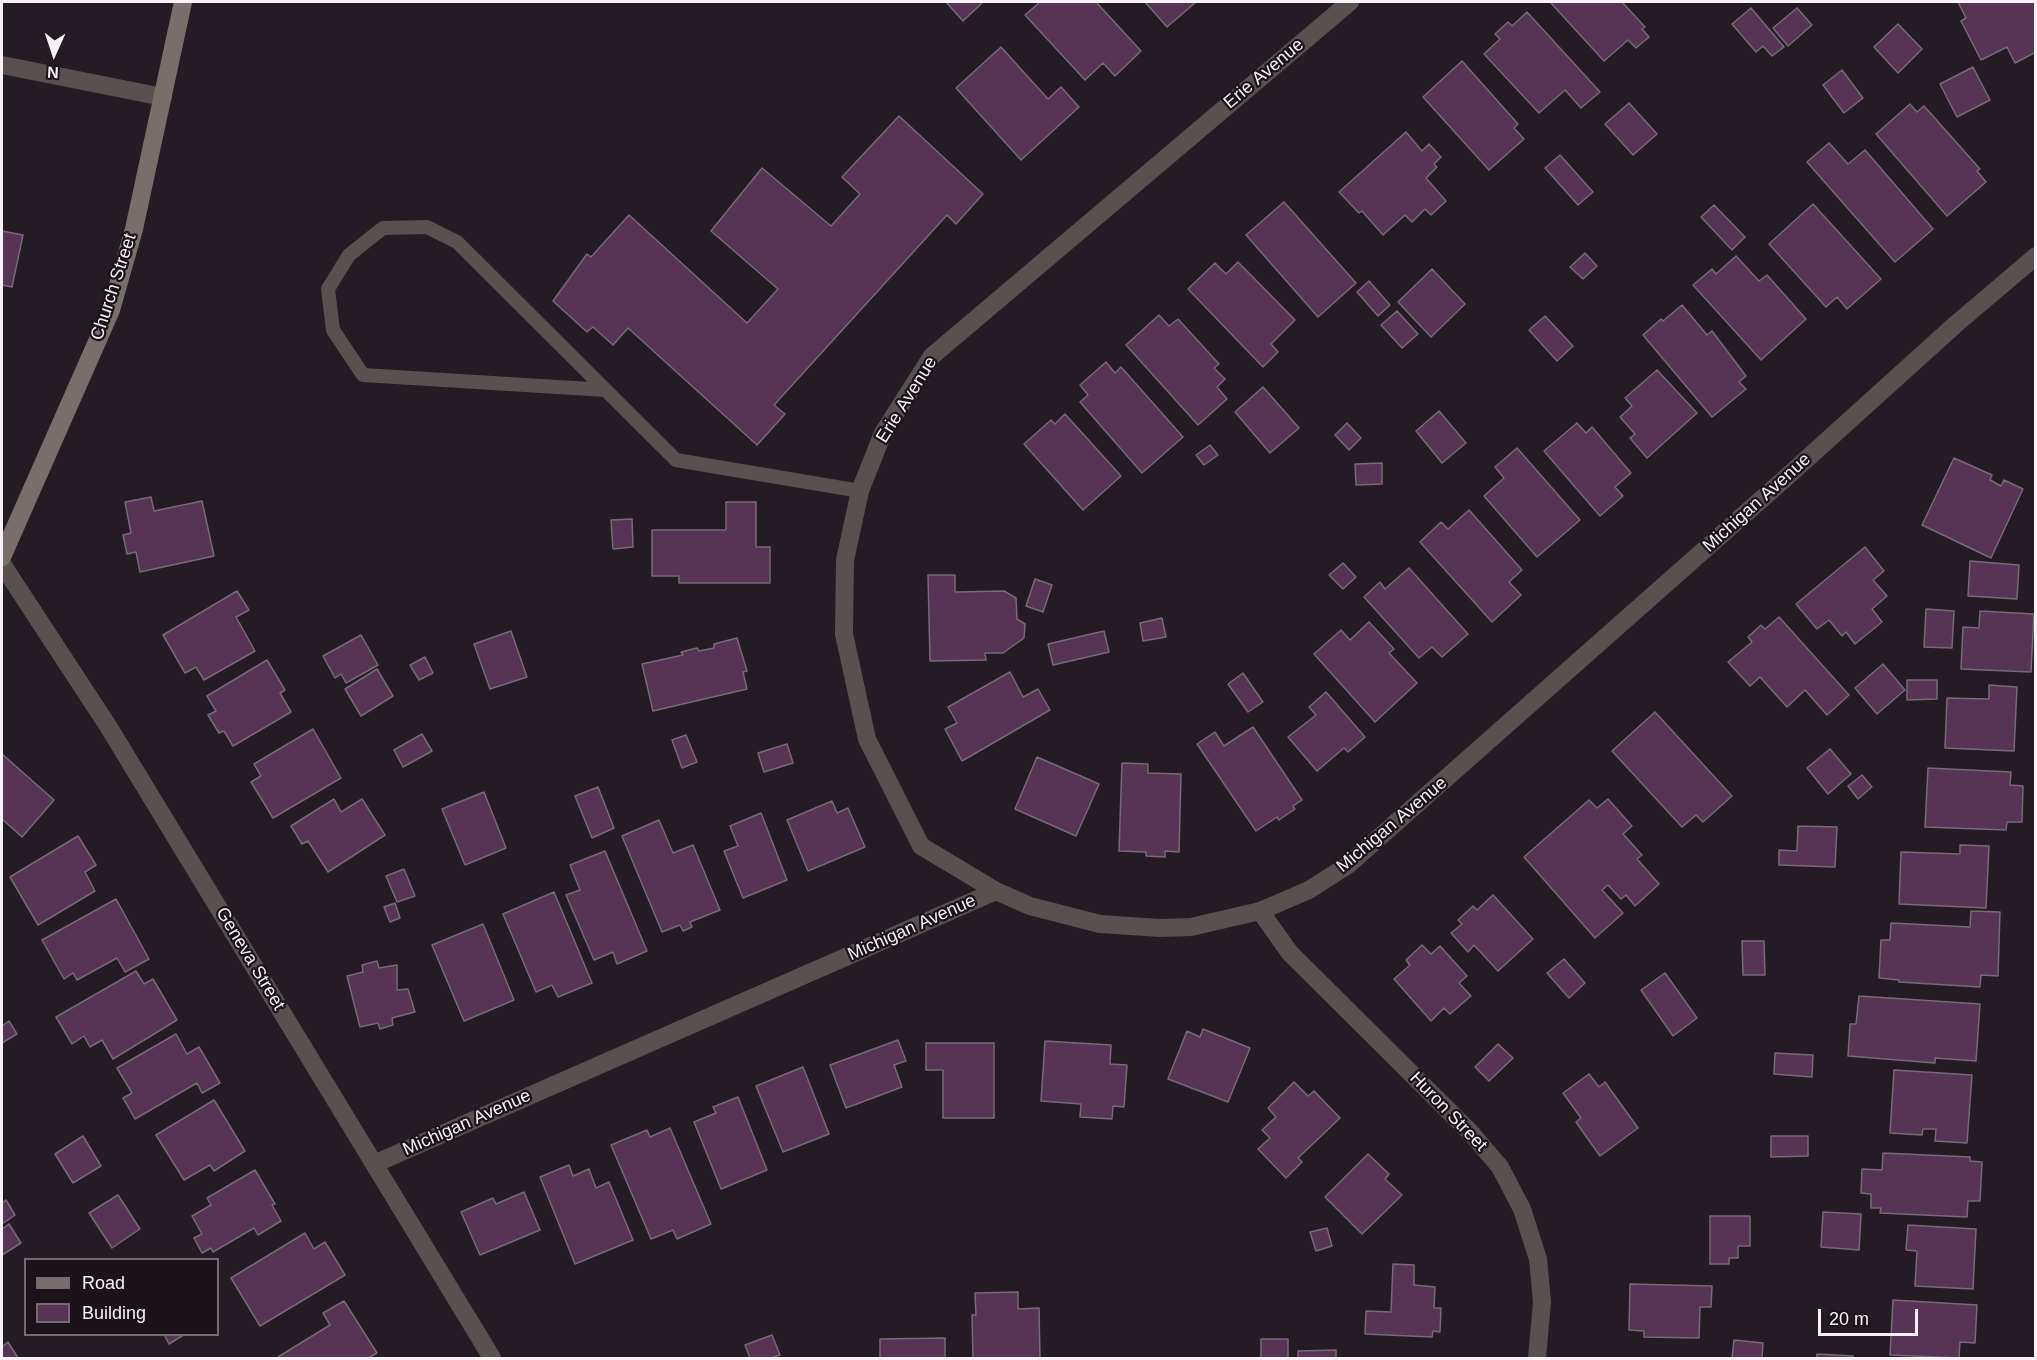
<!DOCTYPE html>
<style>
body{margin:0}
#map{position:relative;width:2037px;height:1360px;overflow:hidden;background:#241b24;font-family:Helvetica,sans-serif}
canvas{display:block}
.frame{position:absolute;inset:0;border:3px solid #f8f1f7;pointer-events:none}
.legend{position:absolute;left:24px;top:1258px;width:195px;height:78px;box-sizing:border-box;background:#1b121a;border:2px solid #736b72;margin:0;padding:8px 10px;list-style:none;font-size:18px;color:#f8f1f7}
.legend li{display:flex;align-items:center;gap:12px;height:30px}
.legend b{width:30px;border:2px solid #736b72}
.north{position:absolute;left:24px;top:24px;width:60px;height:60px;-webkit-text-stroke:4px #1b121a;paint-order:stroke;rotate:183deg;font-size:16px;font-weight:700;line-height:24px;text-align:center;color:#f8f1f7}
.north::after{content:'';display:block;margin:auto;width:21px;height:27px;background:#f8f1f7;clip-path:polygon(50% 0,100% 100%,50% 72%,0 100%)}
.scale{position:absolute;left:1818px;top:1309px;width:100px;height:27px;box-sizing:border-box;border:3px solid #f8f1f7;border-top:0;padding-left:8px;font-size:18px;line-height:21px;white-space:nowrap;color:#f8f1f7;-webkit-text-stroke:4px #1b121a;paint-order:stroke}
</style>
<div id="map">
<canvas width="2037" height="1360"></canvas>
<div class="frame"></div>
<ul class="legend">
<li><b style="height:8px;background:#796e6a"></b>Road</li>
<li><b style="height:16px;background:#573355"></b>Building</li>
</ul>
<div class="north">N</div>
<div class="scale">20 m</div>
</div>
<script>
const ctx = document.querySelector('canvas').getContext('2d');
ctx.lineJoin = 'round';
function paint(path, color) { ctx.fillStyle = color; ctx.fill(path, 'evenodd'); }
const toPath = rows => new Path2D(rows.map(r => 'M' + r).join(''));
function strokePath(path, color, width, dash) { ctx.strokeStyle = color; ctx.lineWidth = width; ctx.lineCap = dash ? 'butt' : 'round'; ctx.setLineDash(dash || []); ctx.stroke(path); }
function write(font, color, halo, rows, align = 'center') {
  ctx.font = font + ' Helvetica,sans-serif'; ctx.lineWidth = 4.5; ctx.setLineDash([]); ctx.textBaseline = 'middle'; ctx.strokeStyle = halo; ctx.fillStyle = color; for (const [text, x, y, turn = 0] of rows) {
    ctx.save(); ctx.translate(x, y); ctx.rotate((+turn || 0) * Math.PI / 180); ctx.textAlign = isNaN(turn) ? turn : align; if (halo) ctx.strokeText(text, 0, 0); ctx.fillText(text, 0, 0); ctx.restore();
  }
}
const building = toPath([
 [946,2,981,2,982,3,963,21,946,2],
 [1040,2,1096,2,1141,51,1115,76,1103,63,1085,80,1025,15,1040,2],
 [1145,2,1196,2,1167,27,1145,2],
 [1550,2,1622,2,1645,27,1642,29,1649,37,1636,48,1628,40,1604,61,1550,2],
 [1958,2,2036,2,2036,52,2015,63,2007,47,1981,60,1961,21,1966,18,1958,2],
 [1751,8,1784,47,1772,56,1763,46,1756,52,1732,24,1751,8],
 [1797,8,1812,25,1788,46,1773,28,1797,8],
 [1527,12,1600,92,1581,108,1565,90,1539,113,1484,54,1500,39,1495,34,1508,22,1512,26,1527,12],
 [1898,24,1922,49,1898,73,1874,47,1898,24],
 [1001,47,1048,99,1061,87,1079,107,1021,160,956,88,1001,47],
 [1462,61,1518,124,1514,128,1524,139,1489,170,1423,97,1462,61],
 [1973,67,1990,100,1957,117,1940,84,1973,67],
 [1842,70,1863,98,1844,113,1823,85,1842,70],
 [1629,103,1657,134,1633,155,1605,124,1629,103],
 [1910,104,1917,112,1924,106,1980,169,1977,171,1986,182,1947,216,1876,134,1910,104],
 [899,116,983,194,956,224,947,215,774,405,785,414,757,445,628,328,613,345,593,327,587,332,553,301,587,254,591,257,629,215,747,323,778,289,711,231,762,168,831,226,860,194,842,177,899,116],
 [1406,132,1422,151,1429,144,1441,157,1434,164,1437,167,1426,178,1446,201,1431,215,1425,209,1412,222,1405,215,1383,235,1362,211,1359,213,1339,192,1406,132],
 [1829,143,1848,164,1865,150,1933,229,1895,262,1807,162,1829,143],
 [1560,155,1593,192,1578,205,1545,168,1560,155],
 [1284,202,1356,283,1318,317,1246,235,1284,202],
 [1813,204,1881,279,1847,309,1837,297,1826,307,1769,244,1813,204],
 [1714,205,1745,237,1732,250,1701,217,1714,205],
 [2,231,23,235,12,287,2,285,2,231],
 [1585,253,1597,266,1583,279,1570,267,1585,253],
 [1736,256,1759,281,1767,275,1806,319,1761,360,1693,285,1712,269,1716,274,1736,256],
 [1238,262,1295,320,1271,344,1278,352,1263,367,1188,289,1215,263,1226,274,1238,262],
 [1432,269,1465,304,1431,337,1398,302,1432,269],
 [1369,281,1390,305,1378,316,1357,292,1369,281],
 [1682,305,1707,335,1712,331,1746,376,1739,382,1746,389,1712,417,1643,335,1661,319,1663,321,1682,305],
 [1397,311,1418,334,1402,348,1381,325,1397,311],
 [1159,315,1169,326,1178,319,1219,364,1214,368,1225,379,1217,387,1227,399,1198,425,1126,345,1159,315],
 [1545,316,1573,346,1557,361,1529,330,1545,316],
 [1106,362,1115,373,1121,367,1183,437,1142,473,1080,402,1088,395,1080,385,1106,362],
 [1657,370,1697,413,1647,458,1630,438,1635,434,1620,417,1632,406,1625,398,1657,370],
 [1263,387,1299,428,1270,453,1235,412,1263,387],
 [1439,411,1466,443,1442,463,1416,431,1439,411],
 [1065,414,1121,476,1083,510,1024,444,1051,420,1055,424,1065,414],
 [1347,423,1361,438,1349,450,1335,435,1347,423],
 [1577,423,1586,433,1592,427,1631,473,1615,487,1623,496,1600,516,1544,451,1577,423],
 [1210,445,1218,455,1204,465,1196,455,1210,445],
 [1517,448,1580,520,1537,557,1484,496,1504,478,1495,467,1517,448],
 [1954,458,1992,475,1990,480,2001,486,2004,480,2023,489,1991,558,1922,525,1954,458],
 [1382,463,1382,484,1356,485,1355,464,1382,463],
 [151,497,154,511,202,501,214,556,140,572,136,552,127,554,123,535,131,533,125,502,151,497],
 [726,502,756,502,756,547,770,547,770,583,679,583,679,576,652,576,652,530,726,530,726,502],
 [1469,510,1522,570,1509,582,1521,595,1492,622,1420,542,1441,522,1448,529,1469,510],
 [632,519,633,547,613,549,611,520,632,519],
 [1865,547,1884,571,1873,580,1887,596,1872,609,1882,622,1855,644,1846,632,1842,636,1829,620,1817,629,1796,604,1865,547],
 [1970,561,2019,565,2017,599,1968,596,1970,561],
 [1343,563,1356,577,1343,589,1329,575,1343,563],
 [1409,568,1468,634,1442,657,1432,647,1419,658,1364,597,1380,582,1385,589,1409,568],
 [928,575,955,575,955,592,1004,591,1016,598,1017,619,1025,624,1024,638,1003,653,985,653,986,660,930,661,928,575],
 [1035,579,1052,585,1043,612,1026,606,1035,579],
 [237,591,249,610,236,617,255,651,204,680,196,667,185,673,163,635,237,591],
 [1926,609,1954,611,1952,648,1924,647,1926,609],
 [1980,611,2034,614,2031,672,1961,669,1963,627,1979,628,1980,611],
 [1779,617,1849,695,1827,715,1805,690,1787,707,1760,677,1750,686,1728,662,1752,642,1748,637,1761,625,1765,629,1779,617],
 [1162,618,1166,637,1143,641,1140,623,1162,618],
 [1369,622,1394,649,1389,653,1417,683,1375,722,1314,654,1341,630,1350,640,1369,622],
 [511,631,527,677,490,689,474,644,511,631],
 [1104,631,1109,652,1053,665,1048,644,1104,631],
 [361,635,378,665,346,683,341,674,335,678,323,656,361,635],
 [737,638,747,671,743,672,747,689,653,711,642,664,683,655,681,652,697,648,699,651,714,648,714,644,737,638],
 [425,657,433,673,419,680,410,665,425,657],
 [267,660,285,690,280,693,291,712,233,746,224,731,219,733,208,715,216,711,207,696,267,660],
 [1883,664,1905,690,1877,714,1855,688,1883,664],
 [377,669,393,696,361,716,345,689,377,669],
 [1010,672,1023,697,1038,689,1050,710,962,761,945,729,957,723,948,707,1010,672],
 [1243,673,1263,702,1248,712,1228,684,1243,673],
 [1907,680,1937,680,1937,699,1907,700,1907,680],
 [1989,685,2017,687,2014,751,1945,748,1947,698,1989,699,1989,685],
 [1326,692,1365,737,1348,752,1344,748,1317,771,1288,737,1316,715,1309,707,1326,692],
 [1655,712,1732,796,1703,822,1696,815,1682,827,1612,751,1655,712],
 [1253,727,1302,800,1293,806,1295,809,1279,820,1277,817,1256,831,1197,744,1215,732,1224,746,1253,727],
 [313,729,341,778,273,818,251,782,261,776,254,764,313,729],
 [422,734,432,751,403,767,394,750,422,734],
 [686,735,697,762,682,768,672,740,686,735],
 [787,744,793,763,764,772,758,753,787,744],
 [1830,749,1851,774,1828,794,1807,768,1830,749],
 [2,754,54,800,22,837,2,819,2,754],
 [1037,757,1099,784,1076,836,1015,809,1037,757],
 [1122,763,1148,764,1148,773,1181,774,1179,852,1165,851,1165,857,1146,856,1146,852,1119,851,1122,763],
 [1928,768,2011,772,2010,785,2023,786,2022,822,2007,822,2006,830,1925,827,1928,768],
 [1862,775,1872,787,1858,799,1848,786,1862,775],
 [598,787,614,828,592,838,575,796,598,787],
 [484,792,506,848,465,865,442,809,484,792],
 [334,799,341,812,362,799,385,835,328,872,308,841,302,844,291,826,334,799],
 [1608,799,1632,826,1623,834,1642,855,1637,859,1659,884,1635,906,1626,895,1621,899,1608,885,1602,890,1623,913,1595,938,1524,857,1589,800,1597,808,1608,799],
 [832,801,837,813,848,808,865,847,808,871,787,820,832,801],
 [761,813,787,880,743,898,724,851,738,846,730,826,761,813],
 [659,820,673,853,693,845,720,910,690,922,692,927,683,931,680,925,662,932,622,836,659,820],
 [1798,826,1837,827,1835,867,1779,865,1779,850,1797,851,1798,826],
 [78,836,96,865,85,872,95,891,38,925,10,877,78,836],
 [1960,845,1989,846,1986,908,1899,904,1901,852,1960,854,1960,845],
 [605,851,647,951,617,964,613,952,594,960,566,895,580,890,570,865,605,851],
 [404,869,415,896,397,902,386,876,404,869],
 [554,892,592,983,558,997,552,985,536,992,503,914,554,892],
 [1493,895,1533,939,1498,971,1474,945,1468,952,1451,933,1462,924,1458,920,1473,906,1477,910,1493,895],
 [116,899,149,959,125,972,117,958,77,980,73,973,64,979,42,940,116,899],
 [395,903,400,918,390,922,384,907,395,903],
 [1971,911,2000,912,1998,976,1981,975,1980,987,1899,982,1899,980,1879,978,1881,940,1890,940,1891,923,1970,927,1971,911],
 [483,924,514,1000,464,1021,432,945,483,924],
 [1742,941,1764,941,1765,975,1743,975,1742,941],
 [1422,945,1431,954,1440,946,1467,976,1459,983,1471,996,1450,1014,1444,1008,1431,1021,1394,979,1410,965,1406,960,1422,945],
 [1564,959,1585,983,1569,998,1547,973,1564,959],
 [377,961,379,968,397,965,397,990,408,989,415,1012,392,1018,393,1025,380,1029,378,1023,360,1027,347,976,363,972,362,965,377,961],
 [136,971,144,984,153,979,177,1020,113,1059,102,1040,90,1047,84,1036,72,1044,56,1017,136,971],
 [1665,973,1697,1018,1673,1036,1641,990,1665,973],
 [1859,996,1980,1004,1976,1061,1935,1058,1935,1063,1848,1056,1850,1024,1856,1024,1859,996],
 [9,1021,17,1034,2,1043,2,1026,9,1021],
 [1203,1029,1250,1048,1228,1102,1168,1079,1187,1031,1200,1037,1203,1029],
 [176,1034,187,1054,199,1047,220,1083,202,1093,197,1083,135,1119,123,1098,132,1093,117,1068,176,1034],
 [898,1040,906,1061,894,1065,902,1087,846,1108,830,1065,898,1040],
 [1045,1041,1111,1045,1110,1064,1127,1065,1124,1107,1113,1106,1112,1119,1080,1117,1081,1104,1041,1101,1045,1041],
 [926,1043,994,1043,994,1118,943,1118,943,1070,926,1070,926,1043],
 [1498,1044,1513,1058,1489,1081,1475,1067,1498,1044],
 [1775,1053,1813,1055,1812,1077,1774,1074,1775,1053],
 [803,1067,829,1134,783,1152,756,1086,803,1067],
 [1894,1070,1972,1075,1967,1143,1935,1141,1936,1129,1923,1129,1922,1135,1890,1133,1894,1070],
 [1589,1074,1599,1087,1605,1082,1638,1128,1600,1156,1576,1122,1581,1118,1563,1093,1589,1074],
 [1294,1082,1308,1096,1314,1091,1340,1118,1298,1158,1302,1162,1286,1178,1258,1149,1270,1138,1262,1130,1276,1117,1268,1108,1294,1082],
 [738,1097,767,1170,721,1189,694,1122,716,1113,713,1107,738,1097],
 [214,1100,245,1151,214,1171,210,1165,184,1180,156,1135,214,1100],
 [670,1128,711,1224,677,1239,673,1230,651,1239,611,1145,647,1130,650,1137,670,1128],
 [83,1136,101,1166,73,1183,55,1154,83,1136],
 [1771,1136,1808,1136,1808,1156,1771,1157,1771,1136],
 [1883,1153,1970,1157,1970,1161,1982,1162,1980,1201,1968,1201,1967,1217,1880,1213,1881,1208,1871,1208,1871,1194,1861,1193,1862,1169,1882,1170,1883,1153],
 [1368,1154,1389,1174,1385,1179,1402,1195,1362,1234,1325,1197,1368,1154],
 [569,1165,573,1176,589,1169,596,1188,609,1182,633,1240,575,1264,540,1177,569,1165],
 [255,1170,275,1204,272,1205,281,1221,258,1235,254,1228,213,1252,211,1248,202,1253,194,1238,202,1234,192,1216,211,1205,207,1198,255,1170],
 [524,1192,540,1230,480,1255,461,1212,493,1198,496,1204,524,1192],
 [118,1195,140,1229,112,1248,89,1213,118,1195],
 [6,1200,15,1215,2,1224,2,1203,6,1200],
 [1823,1212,1861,1214,1859,1250,1821,1247,1823,1212],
 [1710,1216,1750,1216,1750,1246,1738,1246,1738,1258,1729,1258,1729,1264,1710,1264,1710,1216],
 [9,1224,21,1243,2,1255,2,1229,9,1224],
 [1908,1225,1976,1229,1973,1289,1915,1286,1917,1251,1906,1250,1908,1225],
 [1327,1228,1332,1246,1316,1251,1310,1232,1327,1228],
 [305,1233,314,1249,325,1242,345,1275,260,1326,231,1278,305,1233],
 [1393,1264,1414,1265,1414,1285,1435,1287,1434,1308,1441,1308,1440,1332,1433,1331,1432,1337,1365,1334,1366,1311,1391,1312,1393,1264],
 [1630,1284,1712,1286,1711,1307,1700,1307,1699,1338,1644,1337,1644,1331,1629,1330,1630,1284],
 [1018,1292,1018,1309,1039,1308,1040,1358,973,1358,972,1315,976,1315,975,1293,1018,1292],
 [1893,1300,1977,1305,1975,1343,1960,1342,1959,1358,1890,1355,1893,1300],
 [344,1301,377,1353,368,1358,279,1358,278,1357,330,1325,323,1313,344,1301],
 [164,1334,185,1334,169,1344,164,1334],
 [772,1335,780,1355,770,1358,750,1358,745,1345,772,1335],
 [945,1338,945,1358,880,1358,880,1339,945,1338],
 [1261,1339,1288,1339,1288,1358,1261,1358,1261,1339],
 [1734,1340,1763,1343,1762,1358,1732,1358,1734,1340],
 [8,1342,18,1358,2,1358,2,1347,8,1342],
 [1336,1350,1336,1358,1298,1358,1298,1351,1336,1350],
 [1817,1354,1853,1356,1853,1358,1817,1358,1817,1354]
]);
const service = toPath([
 [606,390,363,375,333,330,328,289,349,255,383,228,427,227,457,242,676,460,860,491]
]);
const minor = toPath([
 [1350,2,932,356,883,433,860,491,845,560,844,634,867,739,921,846,996,891,1030,906,1100,924,1160,928,1191,927,1260,911,1309,890,1348,865,1790,474,1956,324,2036,256],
 [2,65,163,97],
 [2,564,108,726,492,1358],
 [1260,911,1290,953,1471,1133,1500,1167,1522,1209,1538,1259,1542,1302,1537,1358],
 [374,1164,996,891]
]);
const secondary = toPath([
 [2,557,111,310,134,229,183,2]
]);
const streetNames = [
 ["Erie Avenue",1264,74,-40],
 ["Church Street",114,287,-72],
 ["Erie Avenue",907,400,-58],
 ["Michigan Avenue",1757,503,-42],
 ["Michigan Avenue",1392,825,-40],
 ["Michigan Avenue",912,928,-24],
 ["Geneva Street",250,959,59],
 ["Huron Street",1448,1112,46],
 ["Michigan Avenue",467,1123,-24]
];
paint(building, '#573355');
strokePath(building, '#776b76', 1.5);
strokePath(service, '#58514f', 14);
strokePath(minor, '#58514f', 18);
strokePath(secondary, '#796e6a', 18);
write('18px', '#f8f1f7', '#1b121a', streetNames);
</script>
